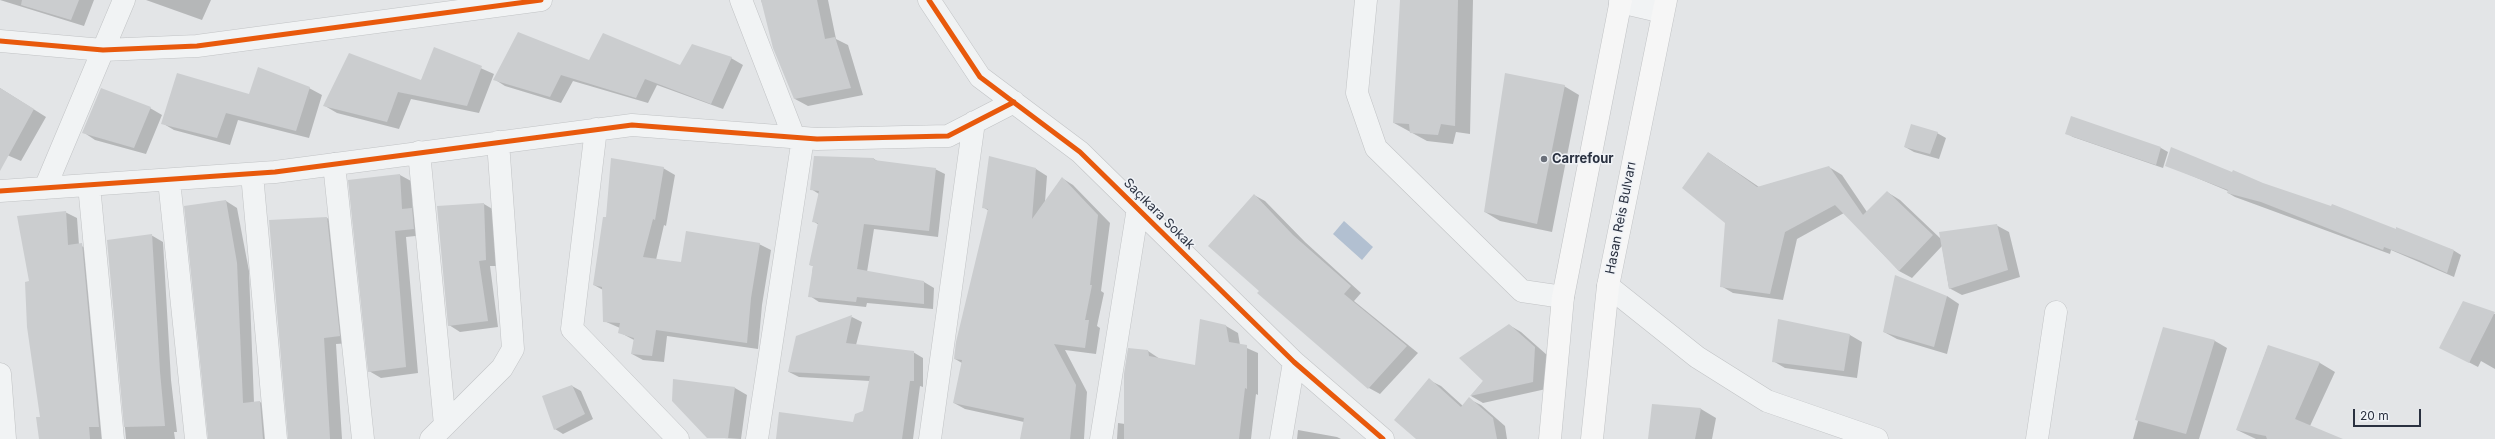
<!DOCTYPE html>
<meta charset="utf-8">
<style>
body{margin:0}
#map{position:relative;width:2495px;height:439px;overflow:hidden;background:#e3e5e7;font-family:Inter,sans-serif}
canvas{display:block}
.scale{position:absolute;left:2353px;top:409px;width:68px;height:18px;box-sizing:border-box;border:2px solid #2a3140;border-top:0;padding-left:5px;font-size:12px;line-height:14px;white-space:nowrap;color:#2a3140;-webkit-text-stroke:3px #f0f3f7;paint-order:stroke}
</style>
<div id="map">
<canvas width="2495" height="439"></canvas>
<div class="scale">20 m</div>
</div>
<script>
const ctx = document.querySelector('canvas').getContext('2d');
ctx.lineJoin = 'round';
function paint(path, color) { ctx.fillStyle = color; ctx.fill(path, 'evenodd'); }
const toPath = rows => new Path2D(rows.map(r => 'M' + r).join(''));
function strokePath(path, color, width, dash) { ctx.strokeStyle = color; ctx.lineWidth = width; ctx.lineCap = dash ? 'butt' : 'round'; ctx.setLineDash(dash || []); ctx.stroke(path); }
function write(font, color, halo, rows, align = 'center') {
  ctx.font = font + ' Inter,sans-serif'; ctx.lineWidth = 3; ctx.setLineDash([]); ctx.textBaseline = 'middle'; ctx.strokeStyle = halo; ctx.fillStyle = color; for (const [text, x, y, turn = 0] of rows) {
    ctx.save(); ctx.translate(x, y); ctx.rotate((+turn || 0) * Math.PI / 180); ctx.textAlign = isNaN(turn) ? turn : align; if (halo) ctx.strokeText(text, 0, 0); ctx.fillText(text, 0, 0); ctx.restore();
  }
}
const water = toPath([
 [1344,221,1373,247,1362,260,1333,234]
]);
const shadow = toPath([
 [0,0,94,0,84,26],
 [146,0,211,0,202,20],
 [761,0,828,0,836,39,848,45,863,95,808,106,795,99],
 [1401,0,1473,0,1470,134,1456,132,1453,144,1427,141,1394,123],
 [435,48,494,74,479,113,411,99,399,129,337,113,325,106,421,81],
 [731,58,743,65,723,109,657,85,648,103,573,81,561,103,505,86,494,79,681,66],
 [1564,86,1579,95,1552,232,1500,221,1485,212],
 [0,88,46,117,21,161,0,152],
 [309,88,322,95,309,138,238,120,230,145,174,130,162,123],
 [150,108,162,115,146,154,95,140,83,132],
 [2072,117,2161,148,2168,152,2163,168,2073,137,2066,133],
 [1937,133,1946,138,1939,159,1914,152,1905,147],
 [1709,153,1759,187,1829,167,1842,175,1867,212,1887,192,1900,200,1941,239,1996,225,2009,232,2020,277,1962,295,1949,288,1942,246,1912,278,1899,271,1844,213,1797,239,1783,300,1733,293,1721,286,1726,222],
 [874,159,879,162,935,169,945,174,938,237,874,229,867,272,924,282,934,288,933,309,867,303,866,307,819,302,810,296,813,266,810,265,819,225,813,221,819,194,811,189],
 [2166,165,2262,184,2453,250,2461,255,2454,277,2391,250,2390,254,2235,197,2228,193,2228,191],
 [663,168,675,175,666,226,664,225,656,260,682,263,759,244,771,250,762,305,758,349,667,336,664,362,643,360,632,354,634,340,619,332,620,328,604,321,603,290,594,285,607,218],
 [1036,169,1047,176,1045,202,1062,178,1073,185,1110,223,1101,291,1104,293,1097,326,1100,328,1096,354,1065,350,1087,392,1084,439,1021,439,1024,422,965,409,954,403,962,363,955,359,989,211,983,207],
 [400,175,411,181,413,210,423,216,425,235,406,237,418,373,381,378,369,371],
 [1254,195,1265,201,1305,242,1361,293,1354,301,1418,353,1380,394,1369,388,1261,291],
 [226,201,237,208,249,271,254,403,260,402,271,409,274,439,209,439],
 [484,204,494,210,497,266,490,266,498,327,460,332,449,325],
 [65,212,77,218,79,245,93,251,111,439,40,439,41,417,30,282],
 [327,218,339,225,352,343,336,344,342,439,289,439],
 [151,235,163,242,171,380,177,432,174,432,175,439,126,439,108,241],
 [1947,296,1959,304,1947,354,1897,339,1884,332],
 [2464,302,2495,314,2495,369,2481,361,2478,367,2449,352],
 [852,317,862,322,856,345,913,352,923,358,923,387,920,386,913,439,777,439,854,424,864,412,870,381,799,377,789,372,797,337],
 [1509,325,1521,332,1547,355,1546,389,1483,403,1471,396,1484,380],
 [1226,326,1238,333,1240,345,1258,353,1258,395,1256,394,1251,439,1117,439,1118,423,1125,424,1148,351,1160,359,1196,367],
 [2164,328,2215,341,2227,348,2199,439,2133,439],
 [1850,335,1862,342,1857,378,1785,368,1773,361],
 [2268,346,2320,363,2335,372,2310,426,2340,439,2256,439,2237,430],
 [674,380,735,388,747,395,741,439,707,437],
 [1429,380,1441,386,1463,406,1469,399,1481,405,1505,426,1507,439,1418,439],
 [572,386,581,391,593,419,563,434,555,429],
 [1653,405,1701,409,1716,418,1712,439,1649,439],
 [1298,430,1337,437,1341,439,1297,439]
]);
const building = toPath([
 [22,0,79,0,71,20,21,5],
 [761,0,817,0,825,39,835,37,851,88,794,99,773,48],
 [1400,0,1458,0,1455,126,1441,124,1438,135,1410,133,1409,124,1393,123],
 [518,32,589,60,603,33,680,65,692,44,732,57,711,104,645,79,636,98,561,75,550,97,493,80],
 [434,47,482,66,467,106,398,92,387,122,323,106,349,53,421,80],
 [258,67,310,87,296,131,226,113,217,138,161,124,177,73,249,94],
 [1505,73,1565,85,1537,224,1484,212],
 [0,88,34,109,0,171],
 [101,88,151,107,134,148,82,133],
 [2071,116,2161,147,2156,165,2065,134],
 [1911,124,1938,132,1930,154,1904,147],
 [2171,147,2232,172,2233,170,2263,183,2331,206,2332,204,2396,229,2396,227,2454,250,2447,273,2421,261,2384,247,2383,250,2261,202,2227,193,2228,190,2165,166],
 [1708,152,1757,187,1829,166,1863,215,1887,191,1933,235,1899,271,1835,205,1785,232,1770,294,1720,287,1725,223,1682,188],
 [814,156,874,158,874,160,936,168,929,231,864,224,857,269,924,281,924,304,857,297,856,302,808,297,813,266,809,265,818,223,812,222,819,191,810,190],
 [989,156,1036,168,1032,219,1062,177,1098,215,1090,285,1092,285,1085,320,1089,320,1085,348,1054,344,1076,385,1070,439,1020,439,1024,418,953,403,962,360,954,359,956,342,988,209,982,208],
 [611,158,664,167,655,220,653,219,643,257,681,262,686,231,760,243,751,298,747,343,656,330,652,356,631,354,634,338,618,333,620,323,603,322,602,287,593,285,603,217,606,217],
 [400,174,402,209,412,208,414,229,395,231,406,367,368,372,348,180],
 [1254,194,1293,235,1351,286,1344,294,1407,346,1368,389,1257,293,1259,291,1208,246],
 [226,200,237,263,243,403,260,401,263,439,208,439,184,206],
 [484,203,486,260,479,261,488,321,448,326,437,206],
 [66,211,68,245,82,243,99,427,89,427,90,439,39,439,36,417,40,417,27,327,25,282,29,281,17,216],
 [327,217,340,336,324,338,330,439,288,439,269,220],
 [1997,224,2008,270,1949,289,1939,232],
 [152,234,160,372,165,426,124,427,107,240],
 [1895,275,1947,296,1934,347,1883,332],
 [2463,301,2495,312,2469,363,2439,348],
 [852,315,846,343,914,351,914,381,910,381,902,439,776,439,779,412,853,422,855,414,863,411,870,376,788,372,796,336],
 [1200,319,1226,325,1229,342,1247,345,1247,389,1245,388,1239,439,1124,439,1124,374,1128,348,1148,350,1149,356,1195,365],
 [1778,319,1850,334,1844,371,1772,362],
 [1509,324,1535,347,1533,382,1470,396,1483,381,1459,358],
 [2163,327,2215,340,2186,434,2135,420],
 [2268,345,2320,362,2295,419,2343,439,2267,439,2266,436,2236,430],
 [1429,378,1461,407,1469,397,1493,418,1497,439,1416,439,1394,420],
 [673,379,735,387,728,438,707,438,672,401],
 [572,385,585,414,554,430,542,396],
 [1652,404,1701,408,1695,439,1648,439]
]);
const street = toPath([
 [741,0,794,137],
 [929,0,980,77,1080,152,1294,362,1383,439],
 [1366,0,1357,93,1376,148,1522,291,1563,297],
 [1620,2,1663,12],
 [0,41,103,50,197,46,541,0],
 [596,129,572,329,678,439],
 [419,152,445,425],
 [334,164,363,439],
 [252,174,276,439],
 [169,180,196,439],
 [89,185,113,439],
 [45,188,124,0],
 [0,191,275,172,632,125,817,139,948,136,1014,102],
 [1608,286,1697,357,1767,401,1877,439],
 [0,374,5,439],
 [431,439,502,368,513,349,498,142],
 [757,439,803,138],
 [930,439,974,122],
 [1101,439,1138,208],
 [1281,439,1294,362],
 [2037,439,2056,312]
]);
const secondary = toPath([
 [1550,439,1563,297,1621,0],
 [1592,439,1608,286,1666,0]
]);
const cycleway = toPath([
 [929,0,980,77,1080,152,1294,362,1383,439],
 [0,41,103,50,197,46,541,0],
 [0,191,275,172,632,125,817,139,948,136,1014,102]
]);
const markers = [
 [1544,159,4,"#6b707a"]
];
const poiNames = [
 ["Carrefour",1552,159]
];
const streetNames = [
 ["Saçıkara Sokak",1159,214,45],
 ["Hasan Reis Bulvarı",1621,218,-79]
];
paint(water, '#b2c0d1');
paint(shadow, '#0003');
paint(building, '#cbcdcf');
strokePath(street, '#c1c3c5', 23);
strokePath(secondary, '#c1c3c5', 23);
strokePath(street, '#f1f3f4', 22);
strokePath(secondary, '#f6f6f6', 22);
strokePath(cycleway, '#e8590c', 5);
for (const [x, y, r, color] of markers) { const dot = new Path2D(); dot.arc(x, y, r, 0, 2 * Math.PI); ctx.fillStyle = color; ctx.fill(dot); strokePath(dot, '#f0f3f7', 1.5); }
write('bold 13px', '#2a3140', '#f0f3f7', poiNames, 'left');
write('13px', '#2a3140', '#f0f3f7', streetNames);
</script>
